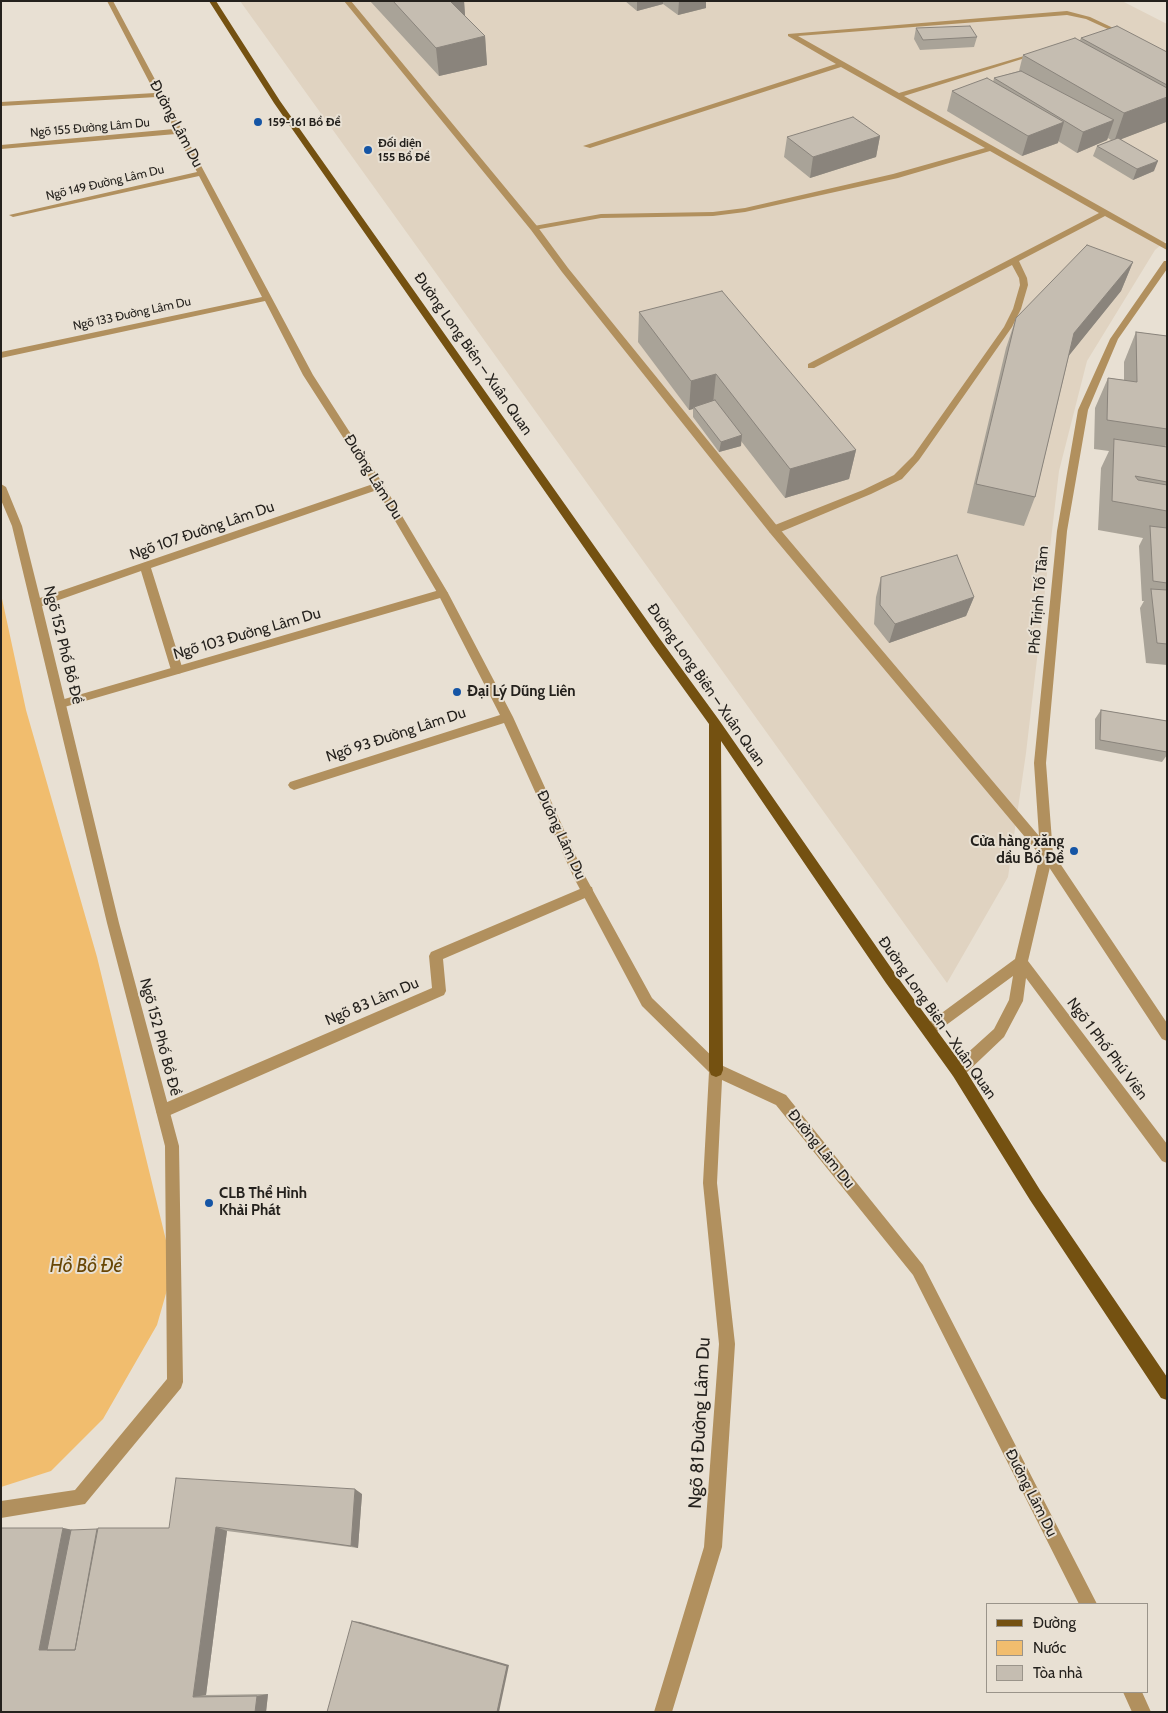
<!DOCTYPE html>
<meta charset="utf-8">
<style>
body{margin:0}
#map{position:relative;width:1168px;height:1713px;overflow:hidden;background:#e8e0d3;font-family:Cabin,sans-serif}
canvas{display:block}
.frame{position:absolute;inset:0;border:2px solid #24211d;pointer-events:none}
.legend{position:absolute;left:986px;top:1603px;width:162px;height:90px;box-sizing:border-box;background:#e8e0d3;border:1px solid #9a948a;margin:0;padding:6px 9px;list-style:none;font-size:15px;color:#24211d}
.legend li{display:flex;align-items:center;gap:10px;height:25px}
.legend b{width:25px;border:1px solid #9a948a}
</style>
<div id="map">
<canvas width="1168" height="1713"></canvas>
<div class="frame"></div>
<ul class="legend">
<li><b style="height:6px;background:#745111"></b>Đường</li>
<li><b style="height:14px;background:#f1bd6e"></b>Nước</li>
<li><b style="height:14px;background:#c5bdb1"></b>Tòa nhà</li>
</ul>
</div>
<script>
const ctx = document.querySelector('canvas').getContext('2d');
ctx.lineJoin = 'round';
function paint(path, color) { ctx.fillStyle = color; ctx.fill(path, 'evenodd'); }
const toPath = rows => new Path2D(rows.map(r => 'M' + r).join(''));
function strokePath(path, color, width, dash) { ctx.strokeStyle = color; ctx.lineWidth = width; ctx.lineCap = dash ? 'butt' : 'round'; ctx.setLineDash(dash || []); ctx.stroke(path); }
function write(font, color, halo, rows, align = 'center') {
  ctx.font = font + ' Cabin,sans-serif'; ctx.lineWidth = 4; ctx.setLineDash([]); ctx.textBaseline = 'middle'; ctx.strokeStyle = halo; ctx.fillStyle = color; for (const [text, x, y, turn = 0] of rows) {
    ctx.save(); ctx.translate(x, y); ctx.rotate((+turn || 0) * Math.PI / 180); ctx.textAlign = isNaN(turn) ? turn : align; if (halo) ctx.strokeText(text, 0, 0); ctx.fillText(text, 0, 0); ctx.restore();
  }
}
const built = toPath([
 [240,1,1122,1,1167,24,1167,240,1155,250,1087,361,1059,471,1026,753,1008,877,947,983]
]);
const water = toPath([
 [1,594,26,710,97,957,173,1269,157,1325,103,1419,51,1471,1,1487]
]);
const service = toPath([
 [1067,11,1090,17,1128,35,1123,36,1086,19,1067,15,798,36,899,93,1041,51,1041,53,904,96,1167,244,1167,250,1105,216,1019,261,1027,278,1028,285,1021,309,1012,327,919,460,902,479,871,494,778,533,770,533,769,530,770,527,863,490,894,475,913,456,1004,327,1013,309,1020,285,1019,278,1012,265,814,368,808,368,808,364,1099,213,990,151,898,178,745,212,713,216,601,218,534,230,530,228,534,226,601,214,713,212,745,208,893,174,985,148,841,67,590,148,583,146,836,64,788,36,788,34,1067,11],
 [443,589,448,593,447,596,61,708,55,704,61,700,443,589],
 [1047,849,1051,850,1167,1023,1167,1041,1162,1039,1043,858,1041,854,1043,850,1047,849],
 [587,886,592,887,593,891,592,895,443,959,446,991,444,995,168,1116,163,1118,158,1116,156,1111,158,1106,432,988,429,956,431,952,587,886]
]);
const minor = toPath([
 [107,1,113,1,313,375,383,484,448,593,513,717,585,876,652,998,721,1065,786,1095,923,1265,1097,1604,1079,1604,913,1275,776,1105,722,1080,717,1183,735,1344,722,1547,672,1712,654,1712,704,1547,719,1344,703,1183,709,1072,642,1006,574,878,504,723,294,790,290,788,288,785,290,782,500,715,438,594,377,490,151,568,183,670,181,673,177,674,171,670,141,571,42,606,119,923,179,1146,183,1382,181,1388,85,1504,1,1518,1,1501,75,1490,167,1379,165,1146,107,923,12,526,1,500,1,484,6,487,22,526,40,598,373,484,303,375,265,301,1,358,1,352,262,297,199,176,13,217,9,215,197,172,176,134,1,149,1,145,174,129,157,97,1,106,1,102,155,93,107,1],
 [344,1,351,1,537,226,568,268,778,527,1039,836,1034,763,1057,531,1078,410,1110,339,1164,261,1167,261,1167,269,1118,339,1088,410,1067,531,1046,763,1053,854,1028,961,1167,1144,1167,1163,1162,1161,1026,978,1023,1001,1004,1037,963,1076,958,1078,953,1076,951,1071,953,1066,994,1029,1009,1000,1013,976,934,1034,929,1036,924,1034,922,1030,924,1026,1015,959,1040,855,770,533,562,272,531,230,344,1],
 [1123,1692,1142,1692,1151,1712,1132,1712,1123,1692]
]);
const primary = toPath([
 [209,1,216,1,280,101,660,639,719,720,896,975,963,1066,1040,1190,1167,1377,1167,1400,1161,1398,1030,1200,953,1076,886,983,721,741,723,1070,721,1075,716,1077,711,1075,709,1070,709,724,652,645,274,103,209,1]
]);
const wall = toPath([
 [370,1,464,1,465,16,485,36,487,65,439,76],
 [625,1,706,1,706,8,678,15,663,4,637,11],
 [916,28,977,37,974,47,920,50,914,39],
 [1081,38,1167,52,1166,122,1121,139,1154,171,1133,180,1093,156,1097,146,1111,140,1108,138,1107,140,1077,153,1058,141,1058,143,1022,156,947,111,952,91,993,82,994,78,1019,71,1023,55,1080,40],
 [880,136,876,157,810,178,784,157,787,137],
 [1133,262,1121,291,1069,355,1035,497,1024,526,967,513,1006,348,1016,318],
 [639,312,856,450,849,479,785,498,741,441,741,446,719,452,693,417,693,409,689,410,638,342],
 [1136,332,1167,336,1167,443,1165,447,1167,447,1167,665,1146,663,1140,608,1144,601,1142,601,1139,546,1143,538,1098,530,1101,468,1109,451,1094,449,1095,408,1108,378,1124,380,1124,362],
 [881,577,974,597,966,616,889,643,874,624,876,597],
 [1101,710,1167,721,1167,755,1162,762,1095,749,1095,719],
 [362,1494,358,1548,227,1531,206,1695,268,1694,266,1712,1,1712,63,1528,71,1530,169,1528]
]);
const shadedWall = toPath([
 [456,1,464,1,466,28,451,2],
 [637,1,663,1,663,4,637,11],
 [679,1,706,1,706,8,678,15],
 [485,36,487,65,439,76,436,48],
 [1167,97,1166,122,1114,142,1124,113],
 [1114,120,1107,140,1077,153,1083,132],
 [1064,122,1058,143,1022,156,1028,136],
 [880,136,876,157,810,178,813,157],
 [1158,161,1154,171,1133,180,1137,169],
 [1133,262,1121,291,1063,363,1074,333],
 [716,374,713,404,694,407,693,409,689,410,691,381],
 [742,435,741,446,719,452,721,442],
 [856,450,849,479,785,498,790,469],
 [974,597,966,616,889,643,895,624],
 [355,1489,362,1494,358,1548,351,1546],
 [216,1527,227,1531,206,1695,193,1697],
 [63,1528,79,1531,56,1650,39,1650],
 [352,1621,360,1622,509,1665,499,1712,497,1712],
 [268,1694,266,1712,255,1712,257,1696]
]);
const building = toPath([
 [393,1,456,1,451,2,485,36,436,48,393,1],
 [970,26,977,37,923,40,916,28,970,26],
 [1117,26,1167,52,1167,85,1081,38,1117,26],
 [1075,38,1167,88,1167,97,1124,113,1023,55,1075,38],
 [1021,71,1114,120,1083,132,994,78,1021,71],
 [987,78,1064,122,1028,136,952,91,987,78],
 [853,117,880,136,813,157,787,137,853,117],
 [1118,138,1158,161,1137,169,1097,146,1118,138],
 [1087,245,1133,262,1074,333,1035,497,976,484,1016,318,1087,245],
 [722,291,856,450,790,469,716,374,691,381,639,312,722,291],
 [1136,332,1167,336,1167,429,1107,420,1108,378,1137,382,1136,332],
 [715,400,742,435,721,442,694,407,715,400],
 [1114,439,1167,447,1167,482,1135,476,1138,480,1167,485,1167,511,1112,501,1114,439],
 [1150,526,1167,528,1167,583,1153,581,1150,526],
 [957,555,974,597,895,624,880,605,881,577,957,555],
 [1151,589,1167,590,1167,644,1157,643,1151,589],
 [1101,710,1167,721,1167,752,1100,740,1101,710],
 [176,1478,355,1489,351,1546,216,1527,193,1697,257,1696,255,1712,1,1712,1,1528,63,1528,39,1650,75,1650,98,1528,169,1528,176,1478],
 [97,1529,75,1650,47,1650,71,1530,97,1529],
 [352,1621,507,1666,497,1712,327,1712,352,1621]
]);
const markers = [
 [258,122,5,"#1555a5"],
 [368,150,5,"#1555a5"],
 [457,692,5,"#1555a5"],
 [1074,851,5,"#1555a5"],
 [209,1203,5,"#1555a5"]
];
const farPoinames = [
 ["159-161 Bồ Đề",268,122],
 ["Đối diện",378,143],
 ["155 Bồ Đề",378,157]
];
const farStreetnames = [
 ["Ngõ 155 Đường Lâm Du",90,128,-5],
 ["Ngõ 149 Đường Lâm Du",105,183,-13],
 ["Ngõ 133 Đường Lâm Du",132,314,-12]
];
const streetNames = [
 ["Đường Lâm Du",176,124,62],
 ["Đường Long Biên – Xuân Quan",473,354,55],
 ["Đường Lâm Du",373,477,58],
 ["Ngõ 107 Đường Lâm Du",202,531,-19],
 ["Phố Trịnh Tố Tâm",1039,600,-85],
 ["Ngõ 103 Đường Lâm Du",247,634,-16],
 ["Ngõ 152 Phố Bồ Đề",63,645,76],
 ["Đường Long Biên – Xuân Quan",706,685,55],
 ["Ngõ 93 Đường Lâm Du",396,735,-18],
 ["Đường Lâm Du",561,835,65],
 ["Ngõ 83 Lâm Du",372,1002,-23],
 ["Đường Long Biên – Xuân Quan",937,1018,55],
 ["Ngõ 152 Phố Bồ Đề",160,1037,75],
 ["Ngõ 1 Phố Phú Viên",1107,1049,53],
 ["Đường Lâm Du",821,1149,51],
 ["Đường Lâm Du",1031,1493,63]
];
const poiNames = [
 ["Đại Lý Dũng Liên",467,692],
 ["Cửa hàng xăng",1064,842,"right"],
 ["dầu Bồ Đề",1064,859,"right"],
 ["CLB Thể Hình",219,1194],
 ["Khải Phát",219,1211]
];
const nearStreetnames = [
 ["Ngõ 81 Đường Lâm Du",700,1423,-87]
];
const nearWaternames = [
 ["Hồ Bồ Đề",86,1266]
];
paint(built, '#e0d3c1');
paint(water, '#f1bd6e');
paint(service, '#b1905e');
paint(minor, '#b1905e');
paint(primary, '#745111');
paint(wall, '#a9a398');
paint(shadedWall, '#8a847c');
paint(building, '#c5bdb1');
strokePath(building, '#8a847c', 1);
for (const [x, y, r, color] of markers) { const dot = new Path2D(); dot.arc(x, y, r, 0, 2 * Math.PI); ctx.fillStyle = color; ctx.fill(dot); strokePath(dot, '#e8e0d3', 2); }
write('bold 12px', '#24211d', '#e8e0d3', farPoinames, 'left');
write('12px', '#24211d', '#e8e0d3', farStreetnames);
write('15px', '#24211d', '#e8e0d3', streetNames);
write('bold 15px', '#24211d', '#e8e0d3', poiNames, 'left');
write('18px', '#24211d', '#e8e0d3', nearStreetnames);
write('italic 19px', '#684605', '#e8e0d3', nearWaternames);
</script>
